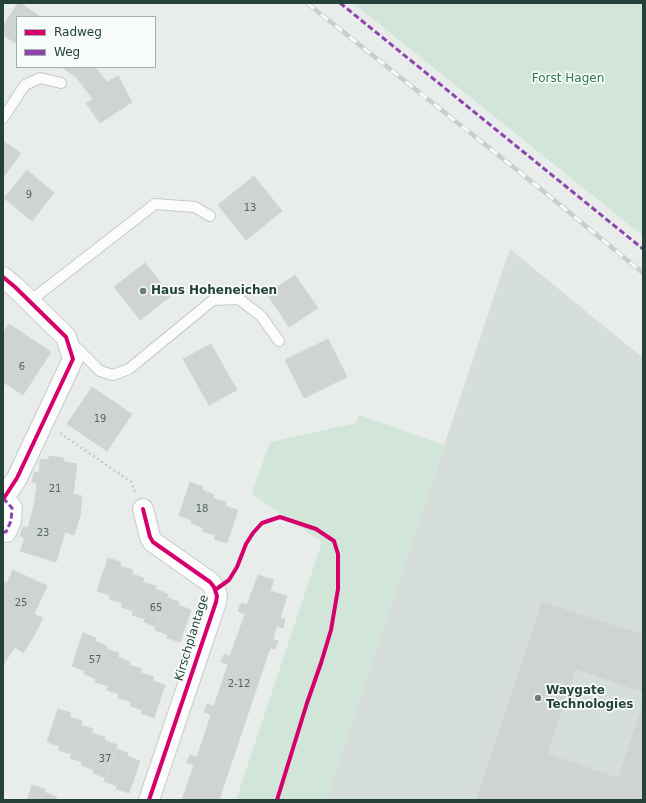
<!DOCTYPE html>
<style>
body{margin:0}
#map{position:relative;width:646px;height:803px;overflow:hidden;background:#e8edeb;font-family:"DejaVu Sans",sans-serif}
canvas{display:block}
.frame{position:absolute;inset:0;border:4px solid #24423a;pointer-events:none}
.legend{position:absolute;left:16px;top:16px;width:140px;height:52px;box-sizing:border-box;background:#f7fbf9;border:1px solid #a3b1ad;margin:0;padding:5px 7px;list-style:none;font-size:12px;color:#24423a}
.legend li{display:flex;align-items:center;gap:8px;height:20px}
.legend b{width:20px;border:1px solid #a3b1ad}
</style>
<div id="map">
<canvas width="646" height="803"></canvas>
<div class="frame"></div>
<ul class="legend">
<li><b style="height:5px;background:#d6006c"></b>Radweg</li>
<li><b style="height:5px;background:#8e44ad"></b>Weg</li>
</ul>
</div>
<script>
const ctx = document.querySelector('canvas').getContext('2d');
ctx.lineJoin = 'round';
function paint(path, color) { ctx.fillStyle = color; ctx.fill(path, 'evenodd'); }
const toPath = rows => new Path2D(rows.map(r => 'M' + r).join(''));
function strokePath(path, color, width, dash) { ctx.strokeStyle = color; ctx.lineWidth = width; ctx.lineCap = dash ? 'butt' : 'round'; ctx.setLineDash(dash || []); ctx.stroke(path); }
function write(font, color, halo, rows, align = 'center') {
  ctx.font = font + ' "DejaVu Sans",sans-serif'; ctx.lineWidth = 3.5; ctx.setLineDash([]); ctx.textBaseline = 'middle'; ctx.strokeStyle = halo; ctx.fillStyle = color; for (const [text, x, y, turn = 0] of rows) {
    ctx.save(); ctx.translate(x, y); ctx.rotate((+turn || 0) * Math.PI / 180); ctx.textAlign = isNaN(turn) ? turn : align; if (halo) ctx.strokeText(text, 0, 0); ctx.fillText(text, 0, 0); ctx.restore();
  }
}
const built = toPath([
 [510,249,643,358,643,800,325,800]
]);
const green = toPath([
 [353,3,643,3,643,236],
 [359,415,444,445,325,800,236,800,322,542,252,494,270,442,356,423]
]);
const building = toPath([
 [18,3,20,3,41,17,17,17,17,44,3,35,3,26,18,3],
 [61,67,95,67,107,82,118,76,132,102,100,123,86,103,93,99,76,77,61,67],
 [3,141,21,153,3,178,3,141],
 [27,170,54,193,32,221,4,198,27,170],
 [254,176,282,211,246,240,218,205,254,176],
 [145,263,171,296,140,320,114,287,145,263],
 [295,275,318,308,289,327,267,294,295,275],
 [9,324,51,352,23,395,3,382,3,333,9,324],
 [328,339,347,377,304,398,285,360,328,339],
 [211,344,237,390,209,405,183,359,211,344],
 [92,387,132,414,107,451,67,424,92,387],
 [49,456,64,458,64,462,77,464,73,494,82,496,80,516,34,506,37,483,32,482,34,472,39,473,40,459,49,460,49,456],
 [190,482,203,487,192,520,179,515,190,482],
 [202,490,214,495,203,528,191,523,202,490],
 [213,498,226,502,215,535,202,531,213,498],
 [34,506,80,516,74,535,65,532,56,562,20,551,25,538,20,536,23,527,28,528,34,506],
 [225,506,238,510,227,543,214,539,225,506],
 [108,558,121,562,110,595,97,591,108,558],
 [120,566,133,570,122,603,109,599,120,566],
 [13,570,47,586,34,614,43,618,34,636,3,618,3,581,7,583,13,570],
 [132,574,144,578,133,611,121,607,132,574],
 [258,575,274,580,270,591,287,596,280,618,285,619,283,628,277,626,273,639,278,641,275,649,270,648,219,800,182,800,194,765,187,763,190,755,197,757,211,715,204,712,207,704,214,706,228,664,221,662,224,654,230,656,245,614,238,611,241,603,247,605,258,575],
 [143,582,156,586,145,619,132,615,143,582],
 [155,589,168,594,157,627,144,622,155,589],
 [166,597,179,602,168,635,155,630,166,597],
 [542,602,643,635,643,692,576,669,547,754,618,778,643,705,643,800,476,800,542,602],
 [178,605,191,610,180,642,167,638,178,605],
 [3,618,34,636,23,653,15,647,3,665,3,618],
 [83,633,96,638,85,671,72,666,83,633],
 [95,641,107,646,96,679,84,674,95,641],
 [106,649,119,653,108,686,95,682,106,649],
 [118,657,130,662,120,694,107,690,118,657],
 [129,665,142,669,131,702,118,698,129,665],
 [141,673,154,677,143,710,130,706,141,673],
 [153,681,165,685,154,718,141,713,153,681],
 [58,709,71,713,59,746,47,742,58,709],
 [69,717,82,721,71,754,58,750,69,717],
 [81,725,93,729,82,762,70,758,81,725],
 [92,733,105,737,94,770,81,765,92,733],
 [104,740,117,745,106,778,93,773,104,740],
 [115,748,128,753,117,786,104,781,115,748],
 [127,756,140,761,129,793,116,789,127,756],
 [32,785,45,789,41,800,27,800,32,785],
 [44,792,57,797,55,800,41,800,44,792]
]);
const path = toPath([
 [60,433,131,482,135,492]
]);
const lane = toPath([
 [3,118,25,85,40,78,61,83],
 [30,301,155,204,195,207,210,216],
 [73,344,100,371,113,375,129,369,213,300,239,299,261,316,279,341]
]);
const street = toPath([
 [3,277,15,287,66,337,73,359,17,478,4,498],
 [3,498,12,508,11,521,6,532,3,532],
 [143,509,150,537,153,542,210,582,214,587,217,596,216,602,149,800]
]);
const rail = toPath([
 [307,3,537,186,643,273]
]);
const quiet = toPath([
 [340,3,643,249],
 [3,498,12,508,11,521,6,532,3,532]
]);
const cycleway = toPath([
 [3,277,15,287,66,337,73,359,17,478,4,498,3,498],
 [143,509,150,537,153,542,210,582,214,587,217,596,216,602,149,800],
 [215,590,229,580,237,567,246,544,253,533,262,523,280,517,316,529,334,541,338,554,338,589,331,630,321,663,307,703,277,800]
]);
const markers = [
 [143,291,4,"#697e78"],
 [538,698,4,"#697e78"]
];
const numberNames = [
 ["9",29,195],
 ["13",250,208],
 ["6",22,367],
 ["19",100,419],
 ["21",55,489],
 ["18",202,509],
 ["23",43,533],
 ["25",21,603],
 ["65",156,608],
 ["57",95,660],
 ["2-12",239,684],
 ["37",105,759]
];
const parkNames = [
 ["Forst Hagen",568,79]
];
const poiNames = [
 ["Haus Hoheneichen",151,291],
 ["Waygate",546,691],
 ["Technologies",546,705]
];
const streetNames = [
 ["Kirschplantage",192,638,-73]
];
paint(built, '#d6dedb');
paint(green, '#d1e6d8');
paint(building, '#cfd4d2');
strokePath(building, '#d1d6d4', 1);
strokePath(lane, '#c5cac8', 12);
strokePath(street, '#c5cac8', 22);
strokePath(path, '#c3ccca', 2.5, [2, 3]);
strokePath(lane, '#fcfcfc', 10);
strokePath(street, '#fcfcfc', 20);
strokePath(rail, '#c9cdcc', 4.5);
strokePath(rail, '#f7fbf9', 3, [9]);
strokePath(quiet, '#8e44ad', 3, [6, 3]);
strokePath(cycleway, '#d6006c', 4);
for (const [x, y, r, color] of markers) { const dot = new Path2D(); dot.arc(x, y, r, 0, 2 * Math.PI); ctx.fillStyle = color; ctx.fill(dot); strokePath(dot, '#f7fbf9', 1.5); }
write('10px', '#506761', null, numberNames);
write('12px', '#2d7a4b', '#f7fbf9', parkNames);
write('bold 12px', '#24423a', '#f7fbf9', poiNames, 'left');
write('12px', '#24423a', '#f7fbf9', streetNames);
</script>
